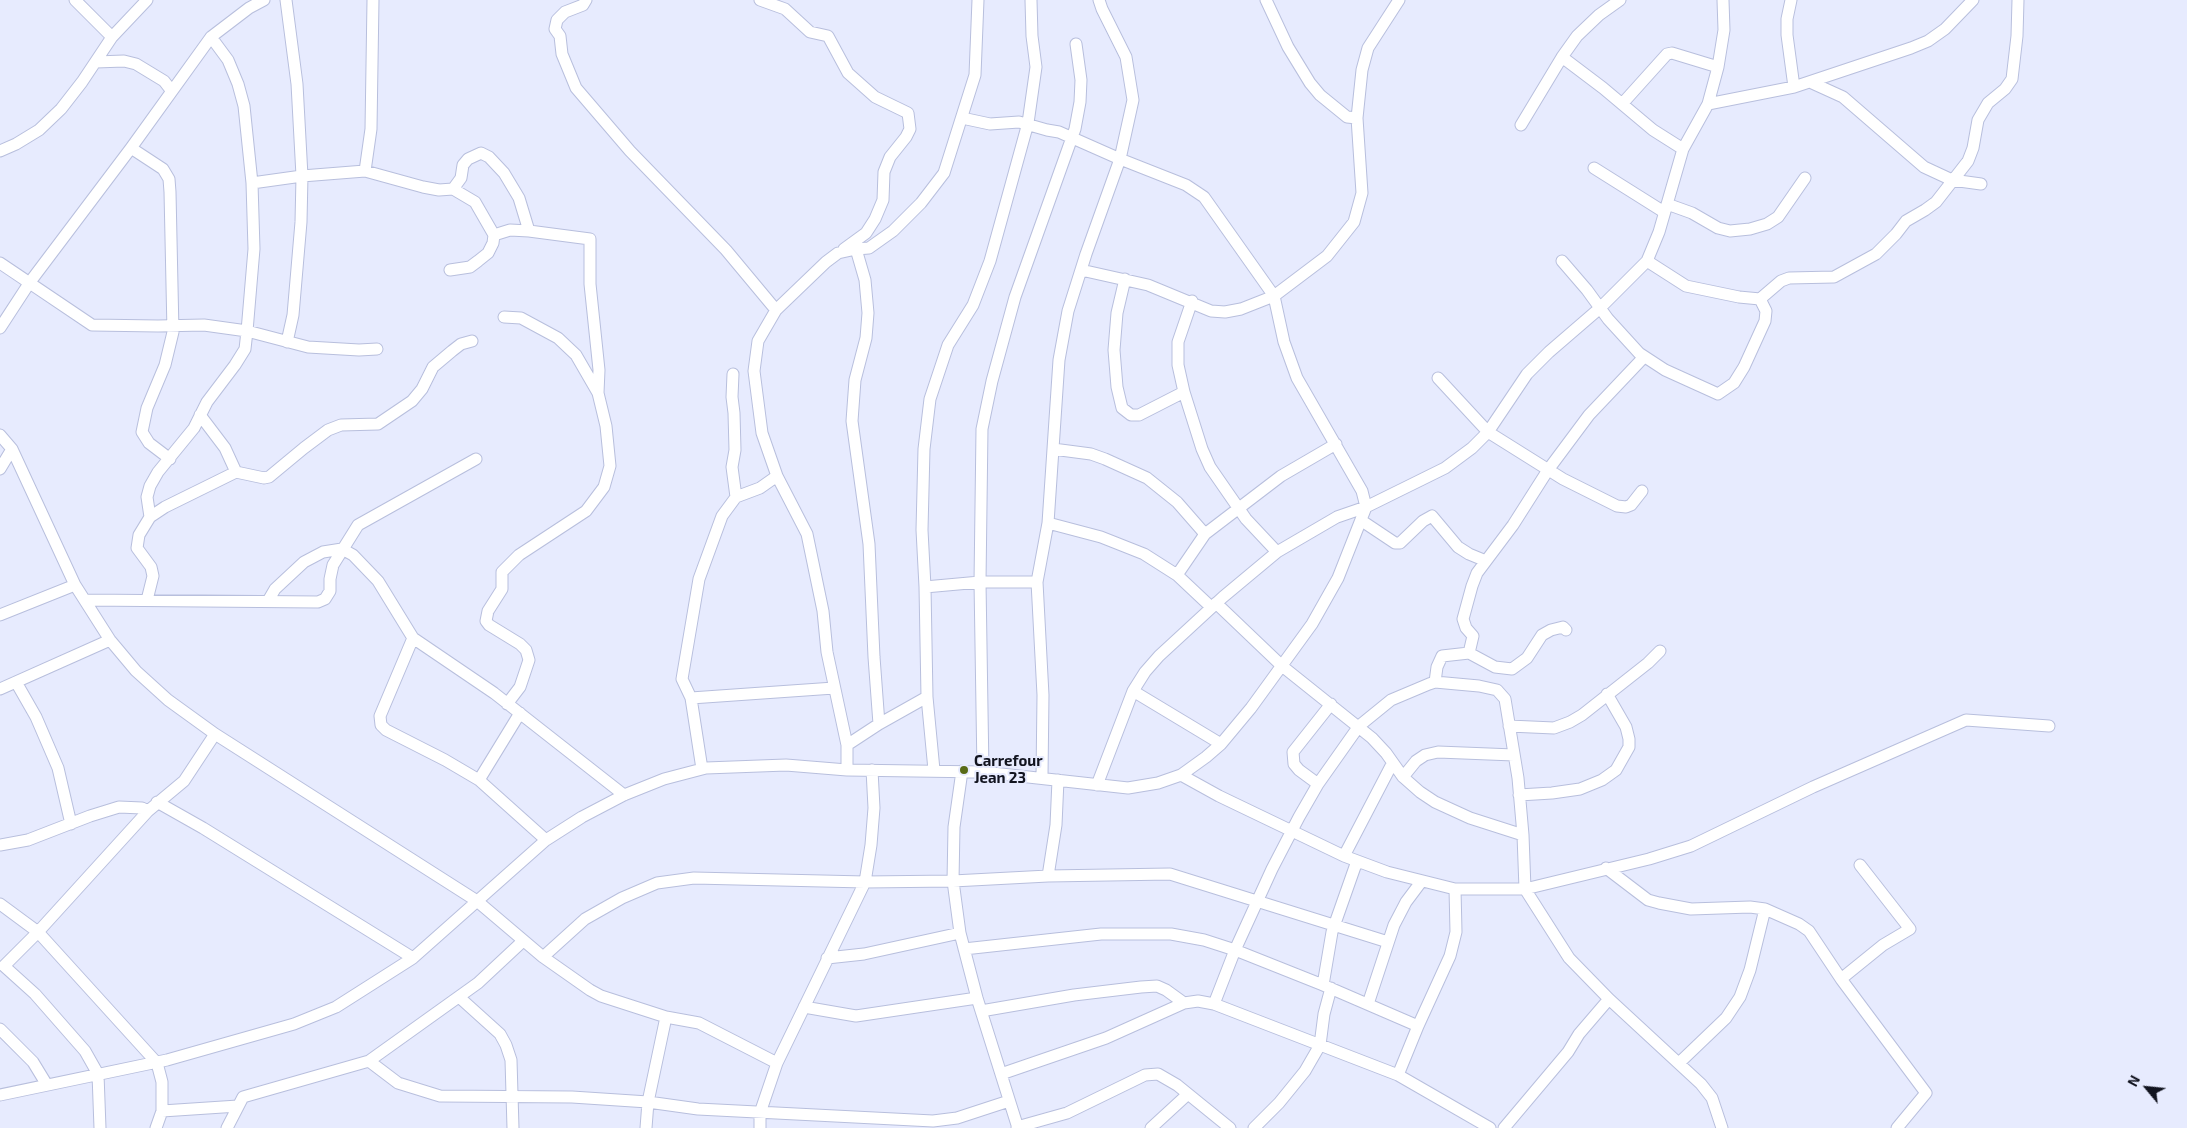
<!DOCTYPE html>
<style>
body{margin:0}
#map{position:relative;width:2187px;height:1128px;overflow:hidden;background:#e7ebfe;font-family:"Exo 2",sans-serif}
canvas{display:block}
.north{position:absolute;left:2122px;top:1063px;width:50px;height:50px;-webkit-text-stroke:4px #e7ebfe;paint-order:stroke;rotate:298deg;font-size:14px;font-weight:700;line-height:20px;text-align:center;color:#12141f}
.north::after{content:'';display:block;margin:auto;width:18px;height:22px;background:#12141f;clip-path:polygon(50% 0,100% 100%,50% 72%,0 100%)}
</style>
<div id="map">
<canvas width="2187" height="1128"></canvas>
<div class="north">N</div>
</div>
<script>
const ctx = document.querySelector('canvas').getContext('2d');
ctx.lineJoin = 'round';
const toPath = rows => new Path2D(rows.map(r => 'M' + r).join(''));
function strokePath(path, color, width, dash) { ctx.strokeStyle = color; ctx.lineWidth = width; ctx.lineCap = dash ? 'butt' : 'round'; ctx.setLineDash(dash || []); ctx.stroke(path); }
function write(font, color, halo, rows, align = 'center') {
  ctx.font = font + ' "Exo 2",sans-serif'; ctx.lineWidth = 4; ctx.setLineDash([]); ctx.textBaseline = 'middle'; ctx.strokeStyle = halo; ctx.fillStyle = color; for (const [text, x, y, turn = 0] of rows) {
    ctx.save(); ctx.translate(x, y); ctx.rotate((+turn || 0) * Math.PI / 180); ctx.textAlign = isNaN(turn) ? turn : align; if (halo) ctx.strokeText(text, 0, 0); ctx.fillText(text, 0, 0); ctx.restore();
  }
}
const minor = toPath([
 [75,0,112,37],
 [286,0,297,84,302,176,301,222,293,315,287,342],
 [586,0,583,5,565,12,557,20,555,29,560,36,562,54,576,88,630,151,726,250,776,310],
 [760,0,785,9,810,32,828,36,848,73,875,97,908,113,910,129,906,137,890,157,884,172,883,200,875,219,866,233,844,249],
 [1266,0,1288,47,1310,83,1320,95,1347,117,1357,118],
 [1791,0,1787,19,1787,35,1794,87],
 [1562,57,1603,88,1653,130,1683,149],
 [96,62,124,61,136,64,164,81,171,90],
 [1810,82,1843,97,1924,167,1952,180,1981,184],
 [1622,104,1667,54,1672,53,1718,67],
 [1708,104,1794,87,1911,48,1928,41,1945,29,1973,0],
 [962,118,990,124,1019,122,1047,130,1059,132,1120,159,1186,185,1204,197,1274,296,1241,309,1225,312,1211,311,1148,285,1081,270],
 [1521,125,1562,57,1577,36,1599,15,1620,0],
 [131,148,163,169,169,179,170,192,173,332,165,365,147,408,142,432,149,443,170,459],
 [0,151,16,144,39,130,61,109,82,82,112,37,147,0],
 [1594,168,1664,212],
 [365,171,371,129,373,0],
 [252,183,302,176,365,171,423,187,439,190,453,189,475,202,494,235,493,243,488,253,478,261,470,267,450,270],
 [453,189,461,178,463,165,468,159,481,153,489,157,504,173,519,198,529,231,510,230,494,235],
 [1667,204,1692,213,1718,228,1730,231,1750,229,1767,224,1778,217,1805,178],
 [1562,261,1587,290,1608,319,1639,353,1665,370,1718,394,1734,383,1744,367,1765,321,1766,311,1760,299],
 [1647,261,1686,286,1739,297,1760,299,1781,281,1789,278,1834,277,1876,254,1896,234,1906,221,1925,210,1936,202,1968,161,1973,148,1978,120,1988,103,2005,89,2012,79,2017,36,2018,0],
 [0,263,92,325,158,326,204,325,247,331,308,347,359,350,377,349],
 [1125,279,1117,313,1114,350,1117,387,1122,408,1131,415,1139,415,1184,392],
 [1192,301,1178,342,1178,365,1184,392,1202,449,1210,467,1246,519,1277,552],
 [504,317,521,318,558,338,576,355,598,393],
 [0,328,30,282,131,148,211,37,249,8,264,0],
 [733,374,732,397,734,413,735,450,732,467,736,497],
 [1438,378,1488,432,1563,479,1617,506,1626,507,1631,505,1642,491],
 [200,415,225,448,236,472],
 [0,435,12,449,75,585,110,640,136,671,168,700,215,734,477,901,543,957,590,990,601,996,666,1017,699,1023,777,1063],
 [1053,449,1091,454,1105,459,1147,478,1177,502,1205,534],
 [0,469,12,449],
 [150,517,147,497,150,486,158,472,194,428,207,402,235,365,245,349,247,331,254,249,252,183,244,106,238,84,228,60,211,37],
 [1362,521,1395,543,1400,543,1423,521,1432,516,1458,547,1469,554,1486,561],
 [1048,523,1101,537,1144,554,1177,575,1211,607],
 [1177,575,1205,534,1281,476,1336,444],
 [925,587,980,582,1037,582],
 [85,600,318,602,325,599,330,591,330,579,333,565,358,525,476,459],
 [147,600,153,576,151,567,137,548,139,535,150,517,165,507,236,472,264,478,269,477,304,448,328,430,341,425,378,424,412,401,422,389,433,367,452,351,461,344,472,341],
 [268,601,275,589,304,562,323,552,342,549,353,555,378,581,413,638,494,693,624,795],
 [1216,603,1282,666,1372,738,1386,753,1403,777,1420,792,1435,802,1470,818,1523,835],
 [0,615,75,585],
 [413,638,380,716,381,725,386,730,445,760,479,780,546,840],
 [1469,653,1473,636,1466,628,1463,619,1472,586,1477,573,1513,525,1548,470,1589,415,1644,357],
 [16,682,36,717,58,768,71,824],
 [1435,682,1437,667,1442,656,1469,653,1495,667,1512,669,1527,658,1542,635,1551,630,1563,627,1566,630],
 [0,689,110,640],
 [1133,691,1221,744],
 [691,698,834,688],
 [507,704,520,687,529,660,526,650,520,644,489,625,486,621,488,611,502,589,502,572,519,555,586,511,604,487,610,466,606,426,598,393,599,370,590,284,590,239,529,231],
 [879,724,927,697],
 [1509,726,1554,728,1570,722,1582,715,1648,663,1660,651],
 [847,745,879,724,874,657,869,544,852,421,855,380,866,338,868,313,865,280,856,249],
 [702,769,691,698,682,679,699,579,722,516,736,497,760,488,777,476],
 [847,770,847,745,827,652,823,611,807,534,777,476,762,433,754,371,758,341,776,310,826,262,838,253,856,249,869,248,893,231,921,203,944,173,975,75,978,0],
 [934,770,927,697,925,587,922,530,924,449,930,399,948,345,973,305,990,261,1028,123,1036,67,1032,36,1031,0],
 [962,771,954,827,953,881,960,933,977,998,1018,1128],
 [983,772,980,582,982,429,992,381,1015,297,1075,129,1080,102,1081,80,1076,44],
 [1181,775,1219,796,1344,856,1387,872,1455,889,1525,889,1649,859,1691,846,1813,787,1966,720,2049,726],
 [1042,777,1043,695,1037,582,1048,523,1059,360,1068,311,1086,254,1120,159,1133,100,1126,57,1102,9,1099,0],
 [1403,777,1416,761,1425,755,1438,752,1514,755],
 [479,780,520,713],
 [1318,784,1299,770,1294,764,1293,752,1331,704],
 [1097,785,1133,691,1145,672,1159,656,1223,597,1277,552,1337,517,1366,507,1445,468,1472,448,1488,432,1527,374,1549,352,1600,308,1647,261,1659,232,1683,149,1708,104,1718,67,1724,30,1723,0],
 [1519,795,1552,793,1580,789,1602,780,1616,770,1629,747,1629,739,1626,727,1607,694],
 [157,802,203,828,413,958],
 [0,845,28,840,90,816,119,807,142,808,148,811],
 [1344,856,1392,764],
 [1606,868,1648,900,1659,903,1691,909,1750,907,1765,909,1799,924,1809,931,1841,979,1926,1093,1897,1128],
 [1048,876,1056,825,1058,780],
 [0,904,38,932,157,1063,162,1082,162,1111,156,1128],
 [964,949,1101,934,1171,934,1204,940,1235,950,1323,985,1418,1026],
 [543,957,585,919,622,898,657,883,694,878,865,882,953,881,1048,876,1170,874,1388,942],
 [827,958,864,954,960,933],
 [1841,979,1883,945,1910,929,1860,865],
 [1323,985,1332,932,1357,861],
 [459,997,500,1034,506,1045,511,1060,513,1128],
 [1214,1004,1235,950,1272,869,1299,817,1318,784,1359,726,1391,700,1429,684,1435,682,1479,686,1497,690,1505,699,1518,778,1523,835,1525,889,1569,958,1609,999,1701,1084,1712,1098,1722,1128],
 [1368,1004,1394,925,1406,902,1421,882],
 [804,1007,856,1016,977,998],
 [981,1011,1074,995,1141,987,1157,986,1166,990,1184,1003],
 [0,1029,33,1062,47,1085],
 [369,1061,398,1083,440,1096,572,1097,648,1102,698,1109,933,1121,957,1118,1009,1101],
 [1679,1063,1726,1018,1740,997,1750,970,1765,909],
 [1001,1074,1106,1038,1184,1003,1198,1001,1214,1004,1398,1075,1490,1128],
 [1398,1075,1418,1026,1450,956,1456,932,1455,889],
 [0,1095,167,1060,294,1024,336,1007,413,958,546,840,582,817,624,795,664,779,706,768,786,765,847,770,983,772,1128,788,1158,783,1181,775,1206,757,1221,744,1251,708,1312,624,1338,578,1366,507,1362,491,1297,378,1284,342,1274,296,1327,256,1354,222,1362,193,1357,118,1362,70,1368,48,1399,0],
 [162,1111,238,1106],
 [1017,1127,1067,1113,1145,1075,1158,1074,1177,1085,1230,1128],
 [100,1128,98,1074,85,1051,35,994,4,966,38,932,148,811,184,781,215,734],
 [227,1128,243,1097,369,1061,478,983,523,941],
 [646,1128,648,1102,666,1017],
 [760,1128,760,1113,777,1063,865,882,871,845,874,808,872,770],
 [1151,1128,1188,1094],
 [1254,1128,1279,1103,1305,1071,1320,1045,1324,1014,1331,988],
 [1504,1128,1568,1052,1579,1034,1609,999]
]);
const markers = [
 [964,770,5,"#586a17"]
];
const poiNames = [
 ["Carrefour",974,761],
 ["Jean 23",974,778]
];
strokePath(minor, '#b8bfdd', 13);
strokePath(minor, '#fff', 11);
for (const [x, y, r, color] of markers) { const dot = new Path2D(); dot.arc(x, y, r, 0, 2 * Math.PI); ctx.fillStyle = color; ctx.fill(dot); strokePath(dot, '#e7ebfe', 2); }
write('bold 15px', '#12141f', '#e7ebfe', poiNames, 'left');
</script>
